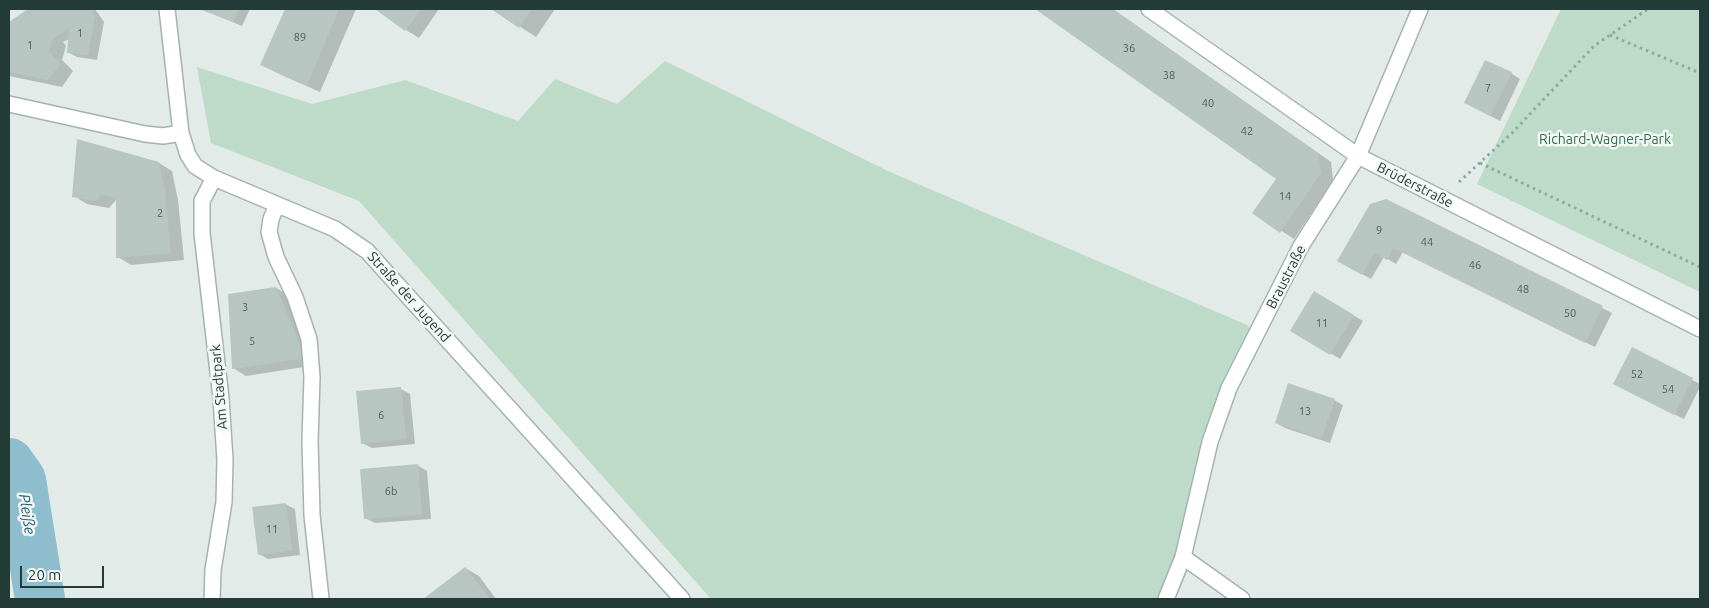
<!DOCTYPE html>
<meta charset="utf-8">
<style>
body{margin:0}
#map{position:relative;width:1709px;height:608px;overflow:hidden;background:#e2ebe8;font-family:Ubuntu,sans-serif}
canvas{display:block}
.frame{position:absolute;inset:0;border:10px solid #233b37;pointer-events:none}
.scale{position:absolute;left:20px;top:566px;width:84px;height:22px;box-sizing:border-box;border:2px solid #233b37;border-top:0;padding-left:6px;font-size:15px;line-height:18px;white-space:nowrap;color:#233b37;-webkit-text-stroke:4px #f3f8f6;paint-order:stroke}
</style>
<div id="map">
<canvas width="1709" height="608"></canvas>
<div class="frame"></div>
<div class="scale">20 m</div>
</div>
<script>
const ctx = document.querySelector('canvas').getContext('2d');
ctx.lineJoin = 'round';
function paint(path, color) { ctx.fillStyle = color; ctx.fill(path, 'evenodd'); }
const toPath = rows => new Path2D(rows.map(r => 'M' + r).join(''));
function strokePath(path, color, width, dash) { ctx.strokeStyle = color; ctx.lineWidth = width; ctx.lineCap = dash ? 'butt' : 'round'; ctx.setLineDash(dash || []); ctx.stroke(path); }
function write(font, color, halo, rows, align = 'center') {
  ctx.font = font + ' Ubuntu,sans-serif'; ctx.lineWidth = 5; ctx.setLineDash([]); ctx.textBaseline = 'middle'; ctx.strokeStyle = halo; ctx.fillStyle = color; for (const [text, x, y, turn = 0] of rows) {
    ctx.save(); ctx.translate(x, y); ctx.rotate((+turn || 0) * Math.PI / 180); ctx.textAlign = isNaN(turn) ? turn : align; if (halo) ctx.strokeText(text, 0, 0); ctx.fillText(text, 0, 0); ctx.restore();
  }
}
const green = toPath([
 [1561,9,1700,9,1700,292,1477,184],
 [665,61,890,172,1247,325,1257,335,1229,388,1166,599,711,599,359,201,211,143,197,67,312,104,405,80,518,121,555,79,617,104]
]);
const shadow = toPath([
 [30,9,95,9,104,22,97,60,77,57,68,52,69,39,63,42,66,46,62,60,73,71,62,87,9,76,9,24],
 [201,9,250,9,242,26],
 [286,9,356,9,320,92,275,72,262,65],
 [377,9,439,9,419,38,406,30],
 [493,9,555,9,536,37],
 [1037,9,1113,9,1331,162,1333,180,1294,239,1254,213,1278,178],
 [1511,73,1520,79,1500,121,1475,108],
 [159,163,172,171,178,200,184,260,131,265,118,257,117,199,109,208,87,204,74,196],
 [1386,200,1612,313,1595,347,1403,252,1396,264,1384,257,1371,279,1339,261],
 [276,288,290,296,317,365,246,376,233,368],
 [1314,292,1363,321,1340,359,1291,330],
 [1632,349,1700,384,1700,387,1684,419,1623,389],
 [401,389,410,394,415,444,372,448,362,443],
 [1334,400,1343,405,1330,443,1285,428,1276,423],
 [417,465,427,471,431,519,375,523,365,518],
 [285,504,295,509,300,555,268,559,259,554],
 [465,568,479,576,496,599,425,599]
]);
const river = toPath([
 [9,463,21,480,40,599]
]);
const building = toPath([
 [28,9,90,9,95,16,88,55,67,53,69,29,53,38,49,52,61,63,48,80,9,72,9,22],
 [199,9,239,9,233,22],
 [285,9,339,9,307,85,260,65],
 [375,9,421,9,405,31],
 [491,9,532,9,519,28],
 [1035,9,1113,9,1318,153,1321,173,1280,233,1252,213,1276,179],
 [1485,60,1512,72,1490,116,1464,103],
 [77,139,159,162,165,192,171,253,116,258,116,199,102,194,96,201,72,197],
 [1386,199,1603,306,1585,343,1393,248,1387,260,1374,253,1362,275,1337,261,1370,204],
 [276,287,305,358,232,369,228,294],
 [1314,291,1354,315,1330,355,1290,331],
 [1632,347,1693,378,1674,415,1613,384],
 [1288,383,1335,399,1321,439,1275,423],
 [401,387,406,439,361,444,356,391],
 [418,464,422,514,364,519,360,469],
 [286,503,292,550,258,555,252,507],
 [465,567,490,599,423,599]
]);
const path = toPath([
 [1610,35,1700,73],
 [1480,163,1700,267],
 [1459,182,1512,133,1594,46,1648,9]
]);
const minor = toPath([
 [167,9,181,133,188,155,195,166,214,178,335,229,367,251,682,599],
 [1149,9,1358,156,1700,329],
 [9,104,145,134,163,136,181,133],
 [277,205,271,219,269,232,276,257,295,297,309,339,312,377,310,441,312,515,321,599],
 [1183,557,1242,599],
 [212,599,213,570,224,502,225,460,221,398,202,233,202,201,214,178],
 [1166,599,1183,557,1210,442,1229,388,1301,246,1358,156,1420,9]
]);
const numberNames = [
 ["1",80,33],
 ["89",300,37],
 ["1",30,45],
 ["36",1129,48],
 ["38",1169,75],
 ["7",1488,88],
 ["40",1208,103],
 ["42",1247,131],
 ["14",1285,196],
 ["2",160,213],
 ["9",1379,230],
 ["44",1427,242],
 ["46",1475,265],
 ["48",1523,289],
 ["3",245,307],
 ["50",1570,313],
 ["11",1322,323],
 ["5",252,341],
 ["52",1637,374],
 ["54",1668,389],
 ["13",1305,411],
 ["6",381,415],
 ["6b",391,491],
 ["11",272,529]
];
const parkNames = [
 ["Richard-Wagner-Park",1605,139]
];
const streetNames = [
 ["Brüderstraße",1415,185,27],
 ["Braustraße",1286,277,-63],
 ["Straße der Jugend",409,297,48],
 ["Am Stadtpark",219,387,-95]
];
const waterNames = [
 ["Pleiße",27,514,81]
];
paint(green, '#bddbc8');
paint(shadow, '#0003');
strokePath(river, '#8ebdcd', 50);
paint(building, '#b8c6c1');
strokePath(minor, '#a5b3af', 18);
strokePath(path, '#85ada4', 3, [2.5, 4]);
strokePath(minor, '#fff', 15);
write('11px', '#485e5a', null, numberNames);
write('14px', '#306f4f', '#f3f8f6', parkNames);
write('14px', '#233b37', '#f3f8f6', streetNames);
write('italic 15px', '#225d73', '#f3f8f6', waterNames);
</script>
